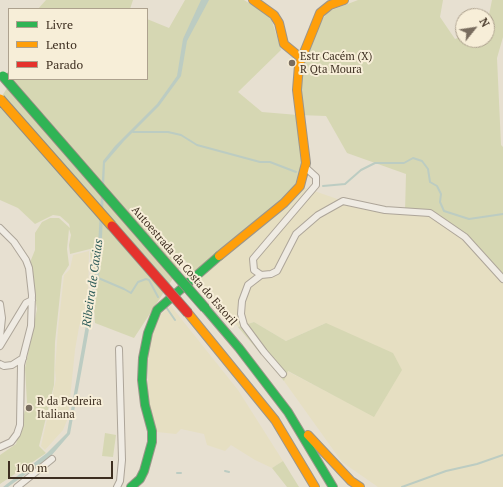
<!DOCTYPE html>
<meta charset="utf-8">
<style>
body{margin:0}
#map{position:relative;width:503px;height:487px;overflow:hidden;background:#e7e0d1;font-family:"PT Serif",serif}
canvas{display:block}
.legend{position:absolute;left:8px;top:8px;width:140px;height:72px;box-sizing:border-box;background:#f7eed8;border:1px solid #ada18e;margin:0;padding:5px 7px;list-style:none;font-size:12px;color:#3d2e20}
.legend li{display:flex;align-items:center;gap:8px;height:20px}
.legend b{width:20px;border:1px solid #ada18e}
.north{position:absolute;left:455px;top:8px;width:40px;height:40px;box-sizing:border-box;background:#f7eed8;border:1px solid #ada18e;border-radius:50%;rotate:60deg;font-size:11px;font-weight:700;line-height:16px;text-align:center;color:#3d2e20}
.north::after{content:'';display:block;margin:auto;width:14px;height:18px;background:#786c5e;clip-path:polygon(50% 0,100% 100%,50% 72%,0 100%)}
.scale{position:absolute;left:8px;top:461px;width:105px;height:18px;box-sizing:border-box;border:2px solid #3d2e20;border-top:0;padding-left:5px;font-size:12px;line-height:14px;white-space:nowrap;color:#3d2e20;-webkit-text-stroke:3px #f7eed8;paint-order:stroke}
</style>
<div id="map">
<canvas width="503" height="487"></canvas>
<ul class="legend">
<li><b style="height:5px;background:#30b455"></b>Livre</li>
<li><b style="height:5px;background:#ff9f0a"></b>Lento</li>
<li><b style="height:5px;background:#e5322d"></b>Parado</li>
</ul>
<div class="north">N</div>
<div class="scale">100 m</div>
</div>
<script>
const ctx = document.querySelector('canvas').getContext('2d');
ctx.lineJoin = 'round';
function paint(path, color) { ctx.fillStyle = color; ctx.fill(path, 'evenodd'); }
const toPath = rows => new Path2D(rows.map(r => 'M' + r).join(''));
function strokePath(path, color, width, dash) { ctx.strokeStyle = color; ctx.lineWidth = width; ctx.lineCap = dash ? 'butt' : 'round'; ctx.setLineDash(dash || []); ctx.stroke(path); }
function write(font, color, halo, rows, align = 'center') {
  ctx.font = font + ' "PT Serif",serif'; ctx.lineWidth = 4; ctx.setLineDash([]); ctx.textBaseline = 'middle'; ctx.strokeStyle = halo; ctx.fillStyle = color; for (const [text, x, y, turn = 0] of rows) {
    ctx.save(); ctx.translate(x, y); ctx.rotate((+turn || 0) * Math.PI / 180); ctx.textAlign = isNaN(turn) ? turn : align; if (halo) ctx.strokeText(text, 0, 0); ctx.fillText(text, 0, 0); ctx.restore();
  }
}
const farmland = toPath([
 [300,186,343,201,430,213,452,227,503,280,503,487,378,487,342,462,284,381,287,371,374,416,326,323,286,341,254,322,238,327,195,275],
 [89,251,88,297,79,327,75,350,68,418,63,430,45,450,41,446,56,379,55,370,58,329,64,275,70,269,73,255],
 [171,306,238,390,283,461,272,468,255,460,231,445,225,451,207,445,204,434,181,429,176,434,157,432,148,404,148,346,160,315]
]);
const green = toPath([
 [46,0,133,0,130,9,38,9],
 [185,0,244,0,268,15,272,21,281,50,238,92,262,112,298,115,301,58,327,12,358,0,443,0,440,17,455,39,463,36,463,40,487,40,487,25,492,0,503,0,503,37,497,58,501,145,503,147,503,280,452,227,430,213,405,212,406,174,347,153,326,116,299,115,305,156,300,186,195,275,185,260,134,338,95,323,90,249,70,254,69,245,71,235,69,229,67,249,69,265,62,276,55,342,54,385,39,446,46,453,0,484,0,455,16,444,27,403,25,368,37,309,29,265,35,250,35,233,42,222,50,218,59,218,70,228,69,224,60,216,53,215,35,224,18,208,0,200,0,99,13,79,147,79,147,19,169,28],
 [254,322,286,341,326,323,393,353,402,370,374,417,288,371,284,381,238,327],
 [105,433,116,435,113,457,102,456],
 [283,461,299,487,287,487,272,468]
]);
const water = toPath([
 [201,0,209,0,187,41,181,76,159,106,124,141,105,163,101,263,70,434,51,456,8,487,3,487,47,453,67,433,97,262,103,161,115,146,157,104,177,76,183,39]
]);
const stream = toPath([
 [133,132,168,132,181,135,197,145,260,162,270,162,296,172],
 [323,186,345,184,361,170,375,163,404,163,413,158,422,161,428,169,430,182,437,186,441,194,440,202,444,211,469,219,503,214],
 [96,277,124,289,131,293,138,282,146,279,149,280,158,297],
 [166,307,175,320],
 [225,471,229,472],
 [177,473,181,473],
 [402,487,446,471,477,464,503,455]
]);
const street = toPath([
 [306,168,316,177,316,185,253,259,254,270,261,275,271,274,277,271,296,234,318,215,343,201,385,210,430,213,465,237,503,279],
 [0,228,14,242,26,260,29,268,32,295,31,326,21,365,20,425,17,434,11,442,0,447],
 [261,275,248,285,242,301,241,314,244,325,264,352,283,374],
 [0,304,2,318,0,337],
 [0,346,26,303,32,300],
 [0,364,4,366,12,365,23,358],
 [17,487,52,459],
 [117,487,120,481,122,460,119,349]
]);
const fast = toPath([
 [205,308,239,348,288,412,333,487],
 [131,487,140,479,144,471,152,442,152,431,145,405,142,380,143,358,148,333,157,310,219,256]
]);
const slow = toPath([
 [253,0,274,15,279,23,284,44,301,58],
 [219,256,284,203,300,186,306,163,297,90,299,65,320,13,330,5,344,0],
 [188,313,275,420,315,487],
 [308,435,351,481,360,487]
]);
const fastBridge = toPath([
 [3,76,205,308]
]);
const slowBridge = toPath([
 [0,99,112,226]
]);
const jamBridge = toPath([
 [112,226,188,313]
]);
const markers = [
 [292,63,4,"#786c5e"],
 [29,408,4,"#786c5e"]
];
const poiNames = [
 ["Estr Cacém (X)",300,57],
 ["R Qta Moura",300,70],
 ["R da Pedreira",37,402],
 ["Italiana",37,415]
];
const streetNames = [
 ["Autoestrada da Costa do Estoril",184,266,49]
];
const waterNames = [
 ["Ribeira de Caxias",93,283,-82]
];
paint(farmland, '#e6dfc2');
paint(green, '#d6d7b3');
paint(water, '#bcccc2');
strokePath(stream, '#bcccc2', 2);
strokePath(street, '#ada599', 8);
strokePath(fast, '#9c958a', 10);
strokePath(slow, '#9c958a', 10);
strokePath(street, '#efebe3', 6);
strokePath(fast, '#30b455', 8);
strokePath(slow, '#ff9f0a', 8);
strokePath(fastBridge, '#928b80', 11, []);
strokePath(slowBridge, '#928b80', 11, []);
strokePath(jamBridge, '#928b80', 11, []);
strokePath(fastBridge, '#30b455', 9);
strokePath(slowBridge, '#ff9f0a', 9);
strokePath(jamBridge, '#e5322d', 9);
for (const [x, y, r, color] of markers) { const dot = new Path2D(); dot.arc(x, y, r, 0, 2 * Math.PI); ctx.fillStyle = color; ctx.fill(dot); strokePath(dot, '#f7eed8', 1.5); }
write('11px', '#3d2e20', '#f7eed8', poiNames, 'left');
write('11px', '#3d2e20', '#f7eed8', streetNames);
write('italic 12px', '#2f5d5a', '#f7eed8', waterNames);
</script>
